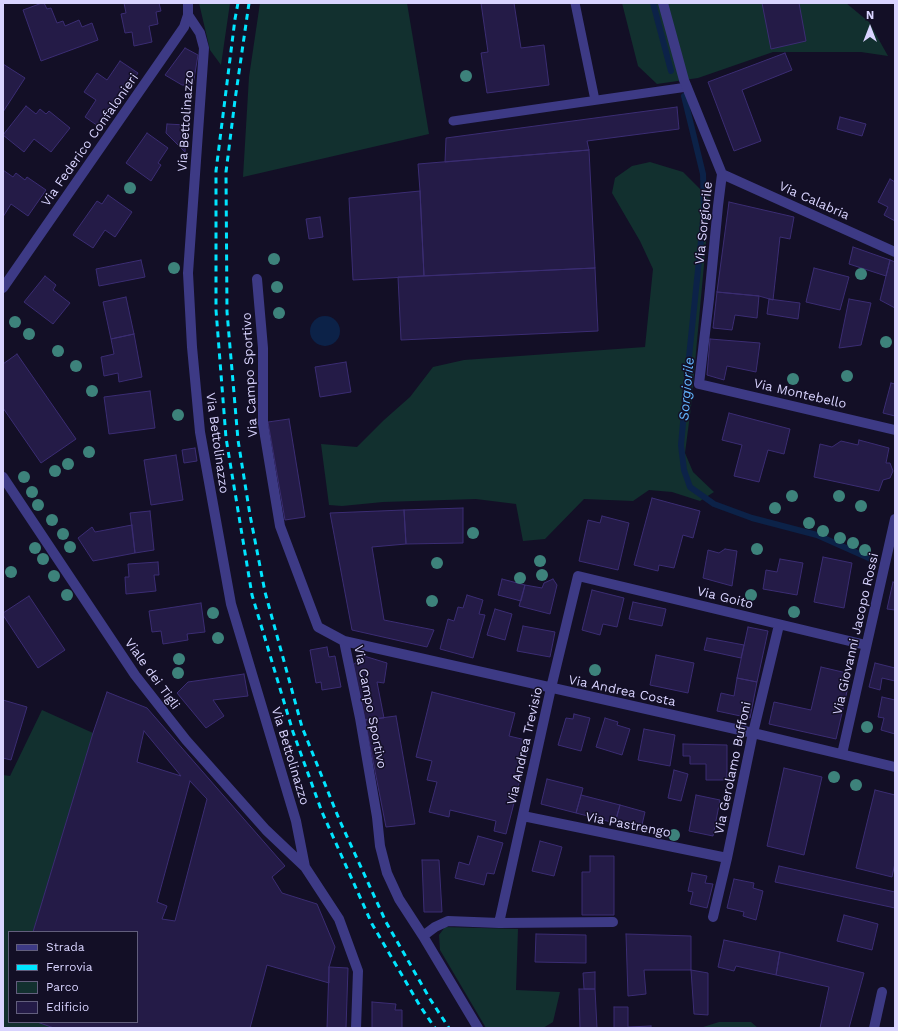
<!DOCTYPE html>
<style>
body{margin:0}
#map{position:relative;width:898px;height:1031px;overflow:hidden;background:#130f26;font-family:"Work Sans",sans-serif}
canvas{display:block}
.frame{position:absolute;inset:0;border:4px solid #d9d4ff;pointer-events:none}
.legend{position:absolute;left:8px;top:931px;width:130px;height:92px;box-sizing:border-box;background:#130f26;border:1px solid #625e7d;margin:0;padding:5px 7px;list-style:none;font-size:12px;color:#d9d4ff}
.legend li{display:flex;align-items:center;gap:8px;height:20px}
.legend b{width:20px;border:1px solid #625e7d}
.north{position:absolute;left:850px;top:8px;width:40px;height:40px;-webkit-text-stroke:3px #130f26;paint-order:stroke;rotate:0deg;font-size:11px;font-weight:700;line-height:16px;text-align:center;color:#d9d4ff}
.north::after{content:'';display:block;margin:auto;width:14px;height:18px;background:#d9d4ff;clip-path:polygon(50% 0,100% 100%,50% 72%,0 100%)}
</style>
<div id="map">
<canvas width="898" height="1031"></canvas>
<div class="frame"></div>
<ul class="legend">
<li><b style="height:5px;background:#3d3a85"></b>Strada</li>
<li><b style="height:5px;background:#00e5ff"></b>Ferrovia</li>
<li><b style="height:11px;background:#12302f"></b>Parco</li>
<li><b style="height:11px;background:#241b47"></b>Edificio</li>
</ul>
<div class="north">N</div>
</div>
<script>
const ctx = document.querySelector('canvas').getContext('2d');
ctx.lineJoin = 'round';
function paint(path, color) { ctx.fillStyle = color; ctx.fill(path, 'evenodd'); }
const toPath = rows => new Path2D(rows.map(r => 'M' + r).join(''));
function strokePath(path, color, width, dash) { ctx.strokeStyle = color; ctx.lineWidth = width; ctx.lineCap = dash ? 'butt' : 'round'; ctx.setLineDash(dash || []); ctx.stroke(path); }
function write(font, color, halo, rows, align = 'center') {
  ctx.font = font + ' "Work Sans",sans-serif'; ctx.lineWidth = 3; ctx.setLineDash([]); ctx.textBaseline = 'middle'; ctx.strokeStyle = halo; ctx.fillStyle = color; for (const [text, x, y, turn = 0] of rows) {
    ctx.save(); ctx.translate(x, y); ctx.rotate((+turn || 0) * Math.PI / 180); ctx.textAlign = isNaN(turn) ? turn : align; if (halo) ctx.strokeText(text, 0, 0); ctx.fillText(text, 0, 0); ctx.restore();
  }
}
const green = toPath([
 [199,3,230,3,221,65,210,50],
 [260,3,407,3,429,134,243,177,249,77],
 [622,3,846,3,869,22,888,56,861,52,773,52,698,78,657,84,638,66],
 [650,162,683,172,710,199,691,407,685,453,693,472,714,492,700,501,672,492,649,490,633,501,584,499,545,539,523,541,516,504,476,499,383,502,342,506,329,505,321,444,357,447,384,420,410,397,433,367,464,360,645,347,653,269,640,241,612,193,615,178,632,166],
 [42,710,93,733,33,932,9,932,9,1022,37,1022,54,1028,3,1028,3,775,10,776],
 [445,927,518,929,516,990,560,992,553,1022,543,1028,486,1028,440,950,439,935],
 [719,1022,751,1022,758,1028,700,1028]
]);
const water = toPath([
 '310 331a15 15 0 1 1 30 0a15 15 0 1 1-30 0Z'
]);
const stream = toPath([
 [653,3,671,71],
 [684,96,703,174,704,212,690,347,681,445,684,470,690,487,714,504,752,518,817,535,871,559]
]);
const building = toPath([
 [42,3,44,3,47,9,51,8,57,23,63,21,65,26,79,20,82,27,92,23,98,40,41,61,23,10,42,3],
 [124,3,159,3,161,11,156,12,158,24,149,26,152,42,134,46,132,32,125,33,121,14,126,13,124,3],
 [481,3,514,3,521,48,544,45,549,85,487,93,481,53,488,52,481,3],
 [762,3,799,3,806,41,771,49,762,3],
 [185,48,198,55,193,85,182,85,165,75,185,48],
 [785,53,792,70,742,90,761,141,734,151,708,82,785,53],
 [120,61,138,73,101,128,85,117,96,100,84,92,97,73,107,80,120,61],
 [3,64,25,78,3,112,3,64],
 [26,106,36,114,40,109,46,114,49,111,70,128,51,152,34,139,24,152,3,135,26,106],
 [677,107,679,129,587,141,589,150,445,162,446,138,677,107],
 [840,117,866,124,862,136,837,129,840,117],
 [167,124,186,125,185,152,166,133,167,124],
 [147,133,168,148,158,163,161,165,151,181,126,163,147,133],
 [589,150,595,268,424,276,420,191,418,164,589,150],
 [3,170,13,177,16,173,25,180,27,177,46,190,28,216,11,204,3,217,3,170],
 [890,179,895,182,895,221,884,215,888,207,878,202,890,179],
 [420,191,424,276,353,280,349,198,420,191],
 [108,195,132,212,115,237,105,230,93,248,73,235,97,201,102,204,108,195],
 [729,202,794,217,790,239,780,237,773,300,759,296,717,292,729,202],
 [320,217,323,237,309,239,306,219,320,217],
 [853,247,890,260,886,276,849,264,853,247],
 [141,260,145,277,99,286,96,269,141,260],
 [890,260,895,262,895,308,880,300,890,260],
 [595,268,598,331,401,340,398,277,595,268],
 [814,268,849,277,840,310,806,302,814,268],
 [45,276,56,285,53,290,70,303,53,324,24,302,45,276],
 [717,292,759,296,757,318,735,315,732,330,713,328,717,292],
 [126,297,134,334,111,339,103,302,126,297],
 [769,299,800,303,798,319,767,314,769,299],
 [849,299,871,303,861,345,839,348,849,299],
 [134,334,142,377,119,382,118,373,104,376,101,357,114,354,111,339,134,334],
 [710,339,760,343,756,372,727,366,724,380,707,375,710,339],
 [17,354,76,439,41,463,3,408,3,364,17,354],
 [346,362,351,392,320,397,315,367,346,362],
 [891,383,895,384,895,416,883,413,891,383],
 [150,391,155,428,109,434,104,397,150,391],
 [729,413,790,429,784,454,768,450,759,482,734,476,742,445,722,440,729,413],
 [289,419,305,517,285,520,268,422,289,419],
 [859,440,889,448,886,463,890,463,893,471,890,478,883,480,879,491,814,477,820,444,832,447,841,441,858,445,859,440],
 [195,448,197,461,184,463,182,450,195,448],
 [176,455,183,500,151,505,144,460,176,455],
 [652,498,700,511,693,538,683,535,674,568,659,565,658,571,634,565,652,498],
 [463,508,463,543,406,544,404,510,463,508],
 [404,510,406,544,372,547,384,620,434,630,427,647,352,630,330,513,404,510],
 [150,511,154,550,135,553,130,513,150,511],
 [602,516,629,523,618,570,579,561,588,520,600,523,602,516],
 [132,525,135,553,93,561,78,538,92,527,95,532,132,525],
 [725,549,737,551,732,586,703,578,708,550,719,553,725,549],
 [823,557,852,563,844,608,814,602,823,557],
 [780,559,803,563,797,595,763,589,766,570,777,572,780,559],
 [158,562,159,575,154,575,156,591,126,594,125,577,129,577,128,564,158,562],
 [502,579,525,585,521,601,498,595,502,579],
 [553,579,557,585,550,614,519,606,525,585,542,588,544,583,553,579],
 [893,582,895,583,895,610,887,609,893,582],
 [592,590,624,598,617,627,603,624,600,635,582,630,592,590],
 [467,595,483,600,479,614,485,615,473,658,440,649,448,619,454,621,458,607,463,608,467,595],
 [29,596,65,650,38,668,3,615,3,613,29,596],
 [633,602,666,609,662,626,629,619,633,602],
 [201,603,205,632,187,634,188,640,163,644,161,631,152,632,149,611,201,603],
 [495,609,512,614,505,640,487,635,495,609],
 [523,626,555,632,550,657,517,651,523,626],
 [748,627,768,631,757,682,737,678,748,627],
 [707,638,744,645,741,658,704,650,707,638],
 [327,647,329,657,335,656,341,687,322,690,321,682,316,683,310,650,327,647],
 [656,655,694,663,688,693,650,685,656,655],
 [364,656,387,663,384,683,377,682,384,718,365,720,353,665,364,656],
 [875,663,895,668,895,681,882,678,880,690,869,687,875,663],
 [821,667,851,674,836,739,769,724,774,702,811,710,821,667],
 [244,674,248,696,213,700,224,716,206,728,177,693,188,682,244,674],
 [737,678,757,682,750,718,717,711,721,693,734,696,737,678],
 [107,692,147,708,285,866,272,877,282,893,317,904,335,947,329,967,329,983,267,965,250,1028,54,1028,37,1022,137,1022,137,932,33,932,93,733,107,692],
 [144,731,181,776,137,762,144,731],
 [190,781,207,799,175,921,162,919,167,906,157,902,190,781],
 [432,692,515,713,509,736,530,741,506,834,494,831,496,821,450,810,449,817,429,812,437,782,427,780,432,761,416,757,432,692],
 [882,697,895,700,895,734,881,730,884,718,878,717,882,697],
 [3,700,27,707,11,760,3,758,3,700],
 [574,714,590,718,581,751,558,745,566,718,573,719,574,714],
 [396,716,415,824,386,827,365,720,396,716],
 [605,718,618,722,617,725,630,729,622,755,596,747,605,718],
 [644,729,675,735,670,766,638,760,644,729],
 [683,744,727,745,727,780,706,780,706,764,690,764,690,756,683,756,683,744],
 [784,768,822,777,804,855,767,846,784,768],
 [674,770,688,774,681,801,668,798,674,770],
 [547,779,583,788,576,813,541,804,547,779],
 [875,790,895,795,895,863,892,877,856,868,875,790],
 [581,795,620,805,615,823,576,813,581,795],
 [696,795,720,800,713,836,689,831,696,795],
 [620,805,645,812,641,829,615,823,620,805],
 [478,836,503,843,494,874,487,873,484,885,455,878,459,862,469,865,478,836],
 [540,841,562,847,554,876,532,871,540,841],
 [590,856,614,856,614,915,582,915,582,872,590,872,590,856],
 [422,860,439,860,442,912,424,912,422,860],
 [779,866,895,892,895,908,775,882,779,866],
 [692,873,707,876,705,883,713,884,707,908,690,904,693,892,688,891,692,873],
 [734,879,754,883,753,888,763,891,756,920,743,916,744,912,727,908,734,879],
 [844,915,878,924,872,950,837,941,844,915],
 [536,934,586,935,586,963,535,962,536,934],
 [626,934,691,936,691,970,644,970,646,994,628,996,626,934],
 [724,940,780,952,776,975,736,966,734,971,718,967,724,940],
 [780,952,864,973,849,1028,820,1028,829,987,776,975,780,952],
 [329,967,348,968,346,1028,327,1028,329,967],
 [691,970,708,973,708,1015,694,1014,691,970],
 [595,972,595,989,584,989,583,973,595,972],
 [579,989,595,989,597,1028,580,1028,579,989],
 [372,1002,396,1004,395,1010,402,1010,402,1028,372,1028,372,1002],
 [614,1007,628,1007,628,1028,614,1028,614,1007],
 [651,1026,651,1028,628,1028,628,1027,651,1026]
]);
const service = toPath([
 [575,3,595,100],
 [453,121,687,87]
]);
const minor = toPath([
 [663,3,684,80,722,174,718,206,709,299,699,384,895,430],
 [188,15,200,33,204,48,188,273,192,347,200,432,231,604,296,821,305,867],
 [722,174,895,252],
 [257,279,263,348,263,424,280,526,318,627,344,641,753,733,895,767],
 [3,288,184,27,188,15,188,3],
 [3,477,135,675,186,740,266,830,305,867,339,919,358,971,356,1028],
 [344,641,360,718,377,817,380,846,387,873,399,899,423,936,478,1028],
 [842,754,895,519],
 [523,816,727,858],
 [713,917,727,858,753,733,779,625],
 [499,923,551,688,578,576,866,645],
 [423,936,435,927,448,921,499,923,613,922],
 [874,1028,882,992]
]);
const rail = toPath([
 [238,3,235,19,216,171,216,310,226,438,252,595,293,732,322,812,372,924,420,1006,435,1028],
 [249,3,235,100,226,172,227,312,238,440,250,515,265,592,302,727,339,819,386,922,430,999,449,1028]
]);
const trees = [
 [466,76],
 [130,188],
 [274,259],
 [174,268],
 [861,274],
 [277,287],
 [279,313],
 [15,322],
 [29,334],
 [886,342],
 [58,351],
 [76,366],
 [847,376],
 [793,379],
 [92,391],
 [178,415],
 [89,452],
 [68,464],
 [55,471],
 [24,477],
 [32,492],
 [792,496],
 [839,496],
 [38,505],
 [861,506],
 [775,508],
 [52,520],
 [809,523],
 [823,531],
 [473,533],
 [63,534],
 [840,538],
 [853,543],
 [70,547],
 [35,548],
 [757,549],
 [865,550],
 [43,559],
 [540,561],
 [437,563],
 [11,572],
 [542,575],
 [54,576],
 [520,578],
 [67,595],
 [751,595],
 [432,601],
 [794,612],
 [213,613],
 [218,638],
 [179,659],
 [595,670],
 [178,673],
 [867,727],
 [834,777],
 [856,785],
 [674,835]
];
const streetNames = [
 ["Via Bettolinazzo",186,121,-86],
 ["Via Federico Confalonieri",90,140,-55],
 ["Via Calabria",814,201,24],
 ["Via Sorgiorile",704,223,-84],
 ["Via Campo Sportivo",250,375,-93],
 ["Via Montebello",800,394,13],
 ["Via Bettolinazzo",217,443,82],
 ["Via Goito",725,598,14],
 ["Via Giovanni Jacopo Rossi",856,634,-77],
 ["Viale dei Tigli",152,674,54],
 ["Via Andrea Costa",622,691,12],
 ["Via Campo Sportivo",370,707,79],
 ["Via Andrea Trevisio",525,746,-77],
 ["Via Bettolinazzo",290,756,73],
 ["Via Gerolamo Buffoni",733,768,-78],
 ["Via Pastrengo",628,825,11]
];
const waterNames = [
 ["Sorgiorile",687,389,-85]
];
paint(green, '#12302f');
paint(water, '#0c2248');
strokePath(stream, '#0c2248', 6);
paint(building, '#241b47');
strokePath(building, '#3b2d73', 1);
strokePath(service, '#3d3a85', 9);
strokePath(minor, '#3d3a85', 10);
strokePath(rail, '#00e5ff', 3, [6, 5]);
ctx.fillStyle = '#3d827b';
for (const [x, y] of trees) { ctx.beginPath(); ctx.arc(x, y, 6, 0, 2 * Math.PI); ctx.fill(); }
write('13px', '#d9d4ff', '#130f26', streetNames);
write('italic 14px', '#62b6ff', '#130f26', waterNames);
</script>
